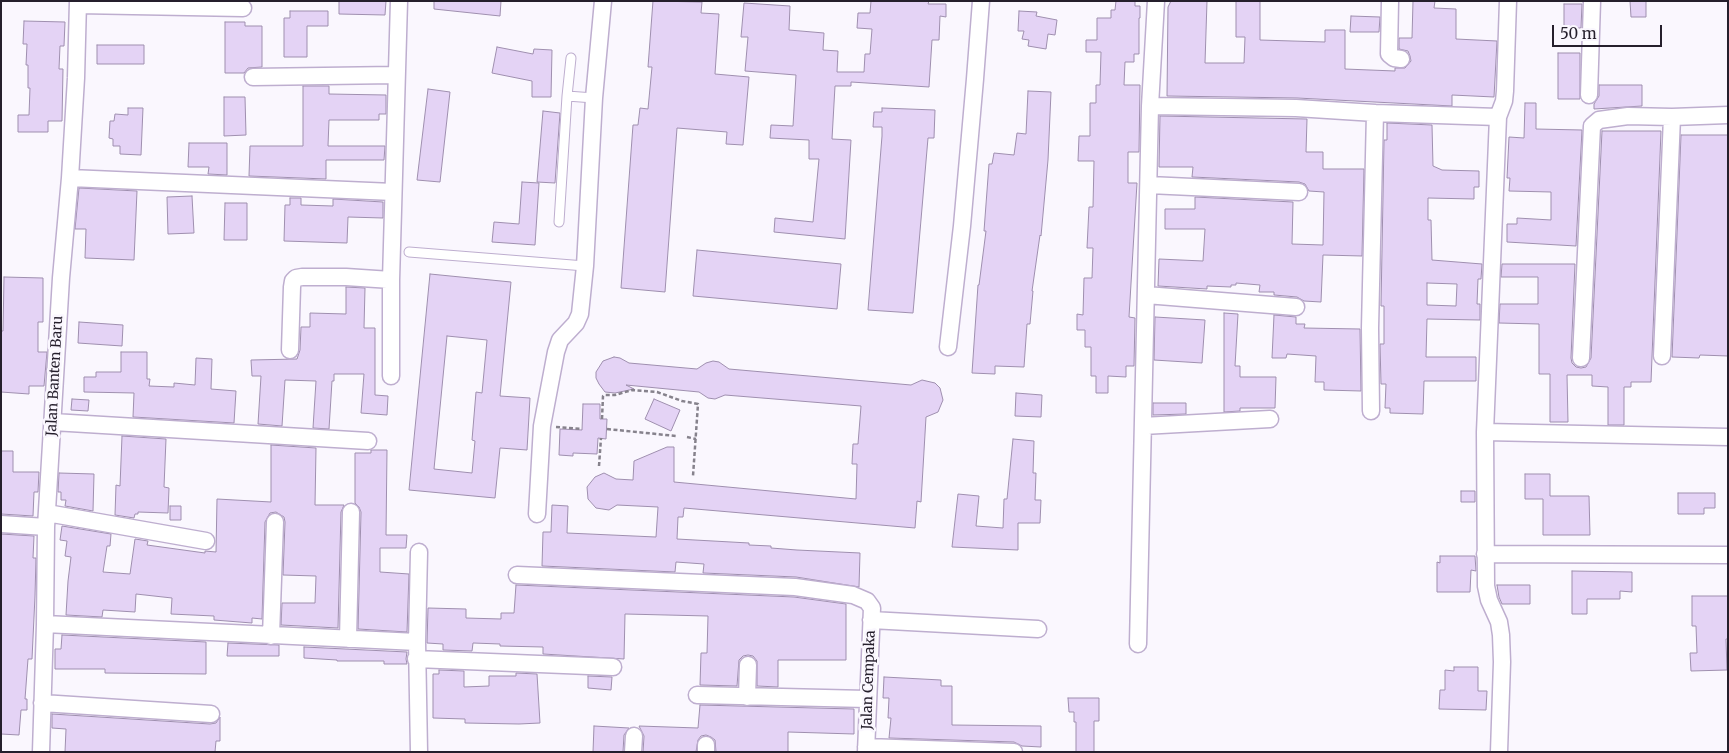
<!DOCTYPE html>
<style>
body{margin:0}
#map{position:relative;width:1729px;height:753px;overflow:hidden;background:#faf7fe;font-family:Merriweather,serif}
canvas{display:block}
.frame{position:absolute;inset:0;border:2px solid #251f2c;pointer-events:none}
.scale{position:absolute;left:1552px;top:25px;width:110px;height:22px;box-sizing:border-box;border:2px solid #251f2c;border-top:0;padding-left:6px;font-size:15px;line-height:18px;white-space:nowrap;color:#251f2c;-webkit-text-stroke:4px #faf7fe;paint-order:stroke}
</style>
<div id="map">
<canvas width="1729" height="753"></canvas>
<div class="frame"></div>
<div class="scale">50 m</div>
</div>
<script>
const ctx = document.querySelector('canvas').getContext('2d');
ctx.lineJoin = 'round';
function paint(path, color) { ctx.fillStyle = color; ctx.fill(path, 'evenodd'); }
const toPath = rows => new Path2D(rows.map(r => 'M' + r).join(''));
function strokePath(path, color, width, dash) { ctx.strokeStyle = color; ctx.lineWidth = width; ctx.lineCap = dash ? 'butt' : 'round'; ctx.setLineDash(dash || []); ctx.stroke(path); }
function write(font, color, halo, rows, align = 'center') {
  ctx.font = font + ' Merriweather,serif'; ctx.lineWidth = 5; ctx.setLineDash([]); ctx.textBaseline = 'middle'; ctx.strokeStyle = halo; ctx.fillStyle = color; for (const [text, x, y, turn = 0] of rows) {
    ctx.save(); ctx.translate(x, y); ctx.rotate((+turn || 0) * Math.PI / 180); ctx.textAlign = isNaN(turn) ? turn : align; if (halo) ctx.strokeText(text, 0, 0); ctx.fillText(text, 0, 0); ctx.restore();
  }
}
const building = toPath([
 [339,1,386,1,385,15,339,14,339,1],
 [434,1,501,1,500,16,434,9,434,1],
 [653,1,702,2,701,13,719,14,715,74,749,77,743,145,726,144,727,132,677,128,665,292,621,288,633,125,638,125,640,108,648,109,652,67,648,67,653,1],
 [871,1,929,1,928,4,946,4,946,17,940,16,939,40,932,40,929,87,851,82,851,86,835,86,832,139,851,140,845,239,774,232,775,218,813,222,819,159,809,159,809,140,770,138,771,125,793,126,796,75,745,71,748,37,741,37,744,3,790,6,789,30,824,33,823,50,838,51,837,72,864,72,865,54,870,54,872,29,857,28,858,13,870,13,871,1],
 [1116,1,1135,1,1135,6,1140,6,1140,18,1139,18,1139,54,1134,54,1134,62,1125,62,1124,85,1140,85,1139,152,1128,152,1128,183,1137,183,1129,317,1135,318,1134,366,1126,366,1126,377,1108,376,1108,393,1096,393,1096,376,1091,376,1091,347,1085,347,1085,330,1077,330,1077,314,1083,315,1084,278,1092,278,1093,248,1087,248,1089,207,1093,207,1094,161,1078,161,1079,136,1090,136,1090,103,1096,103,1096,85,1100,85,1101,52,1086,52,1086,40,1097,40,1097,18,1111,18,1111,10,1115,10,1116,1],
 [1171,1,1207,1,1205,63,1244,63,1245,37,1236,37,1236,1,1260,1,1260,40,1325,42,1325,30,1345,30,1345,69,1395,71,1395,68,1405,68,1411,61,1410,56,1408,51,1399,49,1399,38,1412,38,1413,1,1435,1,1434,8,1456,9,1456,39,1497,41,1494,97,1452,95,1452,106,1297,98,1167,96,1168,7,1171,1],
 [1630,1,1646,1,1646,17,1631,17,1630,1],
 [1564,4,1582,4,1581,28,1564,28,1564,4],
 [290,11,328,11,328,26,307,26,307,57,284,57,284,18,290,18,290,11],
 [1019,11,1037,12,1036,16,1057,20,1055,35,1048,34,1046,49,1028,46,1029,40,1022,39,1024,31,1018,31,1019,11],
 [1351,16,1380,17,1379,32,1350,32,1351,16],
 [24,21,65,22,64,46,60,46,59,69,63,69,62,121,48,121,48,132,18,132,18,115,29,115,30,88,28,88,28,65,26,65,27,44,23,44,24,21],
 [225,22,245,22,245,26,262,26,262,67,248,68,244,73,225,73,225,22],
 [97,45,144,45,144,64,97,64,97,45],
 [497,47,533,54,534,49,552,50,551,97,532,97,532,81,492,73,497,47],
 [1558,53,1580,53,1580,99,1558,99,1558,53],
 [1599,85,1642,85,1642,106,1594,109,1594,104,1599,96,1599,85],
 [303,86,329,86,329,94,386,95,386,114,379,114,379,120,329,120,328,146,385,146,384,160,326,160,326,179,249,176,250,146,303,146,303,86],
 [428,89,450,92,440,182,417,180,428,89],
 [1028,91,1051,92,1048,160,1041,236,1040,235,1032,291,1033,291,1030,324,1027,324,1024,367,995,366,995,374,972,373,978,285,979,285,986,231,984,231,989,164,992,164,994,153,1014,155,1017,133,1026,134,1028,91],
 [224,97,245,97,246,135,224,136,224,97],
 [1525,103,1536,103,1536,129,1582,130,1576,246,1507,242,1507,224,1517,224,1517,218,1551,220,1551,192,1509,191,1510,178,1507,178,1509,137,1524,138,1525,103],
 [128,108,143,108,141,155,120,154,120,146,113,146,113,139,109,138,110,121,114,121,115,114,128,115,128,108],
 [882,108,935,110,934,138,928,138,913,313,868,310,882,136,882,127,873,127,874,112,882,112,882,108],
 [543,111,560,113,555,183,537,182,543,111],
 [1160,116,1307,119,1306,152,1323,152,1323,169,1364,169,1362,256,1323,255,1321,302,1304,301,1297,297,1274,295,1274,292,1259,292,1260,285,1236,283,1236,285,1231,285,1231,287,1207,286,1207,289,1158,286,1159,259,1203,261,1205,229,1165,229,1165,209,1195,209,1195,197,1293,202,1292,244,1323,245,1324,192,1309,191,1305,184,1299,182,1192,177,1193,167,1159,167,1160,116],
 [1387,123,1432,125,1433,166,1442,170,1479,171,1479,187,1474,187,1474,199,1428,198,1428,220,1431,220,1432,260,1482,264,1481,279,1478,279,1477,304,1480,304,1480,320,1427,319,1426,357,1476,357,1476,381,1424,381,1423,414,1390,413,1390,408,1385,408,1386,384,1381,384,1380,344,1384,344,1384,306,1381,306,1381,305,1384,140,1387,140,1387,123],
 [1427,283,1457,284,1456,306,1427,305,1427,283],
 [1602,131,1661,131,1651,382,1631,382,1631,387,1624,387,1624,425,1608,425,1608,387,1592,386,1592,375,1567,375,1568,422,1550,422,1550,374,1539,374,1539,324,1499,323,1500,304,1538,304,1538,277,1501,277,1502,264,1575,264,1571,358,1572,363,1576,367,1581,368,1586,367,1591,358,1602,131],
 [1681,135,1728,135,1728,356,1700,355,1699,358,1672,357,1681,135],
 [189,143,227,143,227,175,208,174,209,167,188,167,189,143],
 [522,182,539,183,535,245,492,242,494,222,519,224,522,182],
 [79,188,137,191,134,260,85,258,86,229,75,229,79,188],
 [192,196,194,233,168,234,167,197,192,196],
 [290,198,301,198,301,205,333,206,333,199,383,202,383,218,348,217,347,243,284,241,285,205,290,205,290,198],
 [225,203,247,203,247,240,224,240,225,203],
 [697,250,841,264,837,309,693,296,697,250],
 [430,274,511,282,500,396,530,398,527,450,500,448,495,498,409,490,430,274],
 [447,336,487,340,482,393,476,392,472,440,475,441,472,473,434,469,447,336],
 [4,277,43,278,43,322,38,322,38,352,47,352,44,386,29,386,29,394,1,392,1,331,3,331,4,277],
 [346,287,365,288,364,328,375,328,375,395,388,396,387,415,361,413,364,374,334,374,334,381,332,381,329,429,313,428,316,381,285,380,282,426,258,424,261,376,252,376,251,360,297,359,300,350,301,327,310,327,310,313,346,314,346,287],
 [1224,313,1238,314,1235,366,1240,366,1240,377,1276,377,1275,408,1240,408,1240,411,1224,412,1224,313],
 [1274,315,1296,317,1296,324,1305,324,1304,328,1360,329,1361,391,1324,390,1324,382,1315,382,1316,356,1287,354,1286,358,1272,358,1274,315],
 [1155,317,1205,320,1202,363,1154,360,1155,317],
 [79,322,123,325,122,346,78,343,79,322],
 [121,352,147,352,147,379,150,379,149,386,174,387,174,383,195,385,196,358,212,359,211,389,236,391,234,423,133,417,134,393,84,392,84,377,96,377,96,372,121,372,121,352],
 [614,357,620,358,629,363,697,369,706,363,713,361,719,362,729,369,911,385,922,380,935,383,940,388,943,400,938,412,926,417,921,502,917,501,915,528,684,508,683,517,678,517,677,539,749,543,749,545,771,546,771,548,797,550,860,553,859,587,796,577,703,573,704,564,676,562,675,572,542,566,543,532,551,532,552,505,568,506,567,533,656,537,658,507,617,505,609,510,596,508,588,499,587,487,595,477,604,473,616,479,633,480,634,461,667,447,674,447,674,482,856,499,857,464,852,464,853,444,858,444,861,406,725,395,715,399,708,398,699,392,626,385,634,389,615,393,605,392,599,384,596,378,596,372,603,361,614,357],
 [1016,393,1042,395,1041,417,1015,416,1016,393],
 [72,399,89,400,88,411,71,410,72,399],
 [654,399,680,410,671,431,645,419,654,399],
 [1153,403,1186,403,1186,414,1153,415,1153,403],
 [583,404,600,404,600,419,607,419,606,439,598,438,597,454,573,453,573,456,559,455,560,429,582,430,583,404],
 [122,436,166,439,164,487,169,488,168,513,138,512,138,514,135,514,134,518,115,515,116,485,120,486,122,436],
 [1013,439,1034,441,1033,473,1036,473,1035,500,1041,500,1040,523,1018,523,1018,550,952,547,958,494,979,496,976,526,1003,528,1004,499,1007,499,1013,439],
 [271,445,316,448,315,505,344,505,341,512,338,628,281,625,282,603,315,603,316,576,283,575,285,522,284,517,276,512,270,513,265,522,262,619,252,618,252,623,214,620,214,616,171,614,172,598,136,594,135,612,103,610,102,617,66,615,68,581,71,557,65,556,67,541,60,540,62,526,111,534,110,546,107,546,103,572,130,574,135,539,148,541,147,545,205,553,205,551,216,552,217,499,271,502,271,445],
 [371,450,387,450,386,535,407,535,406,548,380,548,380,572,409,574,407,632,358,629,361,512,359,507,355,503,355,453,371,453,371,450],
 [1,451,13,451,13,472,39,472,38,492,34,492,33,516,1,514,1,451],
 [59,473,94,474,93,511,65,506,66,500,61,500,61,492,58,492,59,473],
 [1525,474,1550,474,1550,496,1589,496,1590,535,1543,535,1543,499,1525,499,1525,474],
 [1461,491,1475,491,1475,502,1461,502,1461,491],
 [1678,493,1715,493,1715,508,1704,508,1704,514,1678,514,1678,493],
 [170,506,181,506,181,520,170,520,170,506],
 [1,534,34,536,33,558,36,558,35,596,32,659,28,659,25,699,27,699,27,710,21,710,19,735,1,734,1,534],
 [1440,556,1475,556,1476,571,1471,570,1470,592,1437,592,1437,562,1440,563,1440,556],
 [1572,571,1632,572,1632,592,1620,591,1620,599,1587,599,1587,614,1572,614,1572,571],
 [516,585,794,597,846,604,846,660,778,660,778,687,757,686,757,661,753,656,748,655,743,656,739,660,737,686,700,685,701,653,707,653,708,616,625,614,624,659,543,654,543,647,500,646,500,644,473,643,472,651,443,650,443,644,427,643,428,608,466,609,466,618,501,619,501,613,514,613,516,585],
 [1497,585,1530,585,1530,604,1502,604,1499,597,1497,585],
 [1692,596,1728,596,1728,639,1726,639,1727,670,1691,671,1690,653,1697,653,1696,626,1692,626,1692,596],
 [62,635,206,642,206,674,105,673,105,669,55,669,55,649,61,649,62,635],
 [228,643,279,645,279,656,227,656,228,643],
 [304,647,407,652,406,659,407,664,384,664,384,661,337,661,337,660,304,658,304,647],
 [1454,667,1478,667,1478,691,1487,691,1486,710,1439,709,1440,690,1445,690,1445,670,1454,671,1454,667],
 [439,670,464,671,464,687,489,686,489,676,516,676,516,673,537,674,540,723,519,724,465,723,465,719,433,718,433,674,439,674,439,670],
 [588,676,612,677,611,690,588,688,588,676],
 [884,677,941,680,941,686,952,686,952,725,1041,726,1041,747,1022,746,1014,742,889,738,891,718,888,718,889,698,883,698,884,677],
 [1068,698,1099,698,1099,721,1094,721,1094,752,1076,752,1076,722,1074,722,1074,712,1069,712,1068,698],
 [700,705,854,709,854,734,788,732,788,752,716,752,715,740,711,737,706,735,701,736,698,740,696,752,643,752,644,736,639,726,698,728,700,705],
 [52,714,210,724,216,723,220,717,220,741,216,741,215,752,65,752,66,729,52,728,52,714],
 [594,726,629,728,624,735,623,752,593,752,594,726]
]);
const path = toPath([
 [602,419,603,396,605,395,615,395,632,390,657,392,682,401,698,404,693,476],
 [556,427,582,429],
 [607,429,676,436],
 [687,437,696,439],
 [599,466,601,438]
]);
const lane = toPath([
 [571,58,567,96,594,98],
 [559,222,567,96],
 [409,252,585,266]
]);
const street = toPath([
 [1390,1,1389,54,1394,58,1401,59],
 [78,5,243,8],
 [253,77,395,75],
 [1589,95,1592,1],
 [1150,106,1296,108,1375,113,1370,328,1371,411],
 [1375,113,1498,117],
 [70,178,393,192],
 [1149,185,1299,192],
 [1146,295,1296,307],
 [948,347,962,226,975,79,981,1],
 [290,350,292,287,293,281,296,278,302,277,346,277,391,280,399,1],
 [1662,356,1672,117],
 [1581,358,1592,126,1599,120,1628,116,1672,117,1728,115],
 [391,376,391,280],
 [53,422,368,441],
 [1143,426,1270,419],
 [1485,432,1728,437],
 [47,513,206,541],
 [537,514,542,426,556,352,560,340,576,323,580,314,585,266,594,98,603,1],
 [1,524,46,527],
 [1485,554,1728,555],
 [517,575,795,587,853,595,867,601,872,608,866,752],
 [871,620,1038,629],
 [45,624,417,642,419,752],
 [271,636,275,522],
 [348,639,351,512],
 [417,642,419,552],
 [1138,644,1150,106,1156,1],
 [416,659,613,667],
 [697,695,867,699],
 [747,697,748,665],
 [42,703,211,714],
 [866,747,1014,752],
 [41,752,45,624,46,527,61,278,70,178,76,78,78,1],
 [633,752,634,736],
 [706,752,706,745],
 [1499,752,1502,662,1501,635,1499,622,1489,600,1486,586,1485,432,1498,117,1504,101,1505,91,1508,1]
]);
const streetNames = [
 ["Jalan Banten Baru",55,376,-87],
 ["Jalan Cempaka",869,680,-88]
];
paint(building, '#e4d3f5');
strokePath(building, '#9f8faf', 1);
strokePath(lane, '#beaecf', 11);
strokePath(street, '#beaecf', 19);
strokePath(path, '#86828c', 2.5, [4, 2.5]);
strokePath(lane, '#fff', 9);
strokePath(street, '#fff', 16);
write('14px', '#251f2c', '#faf7fe', streetNames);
</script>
